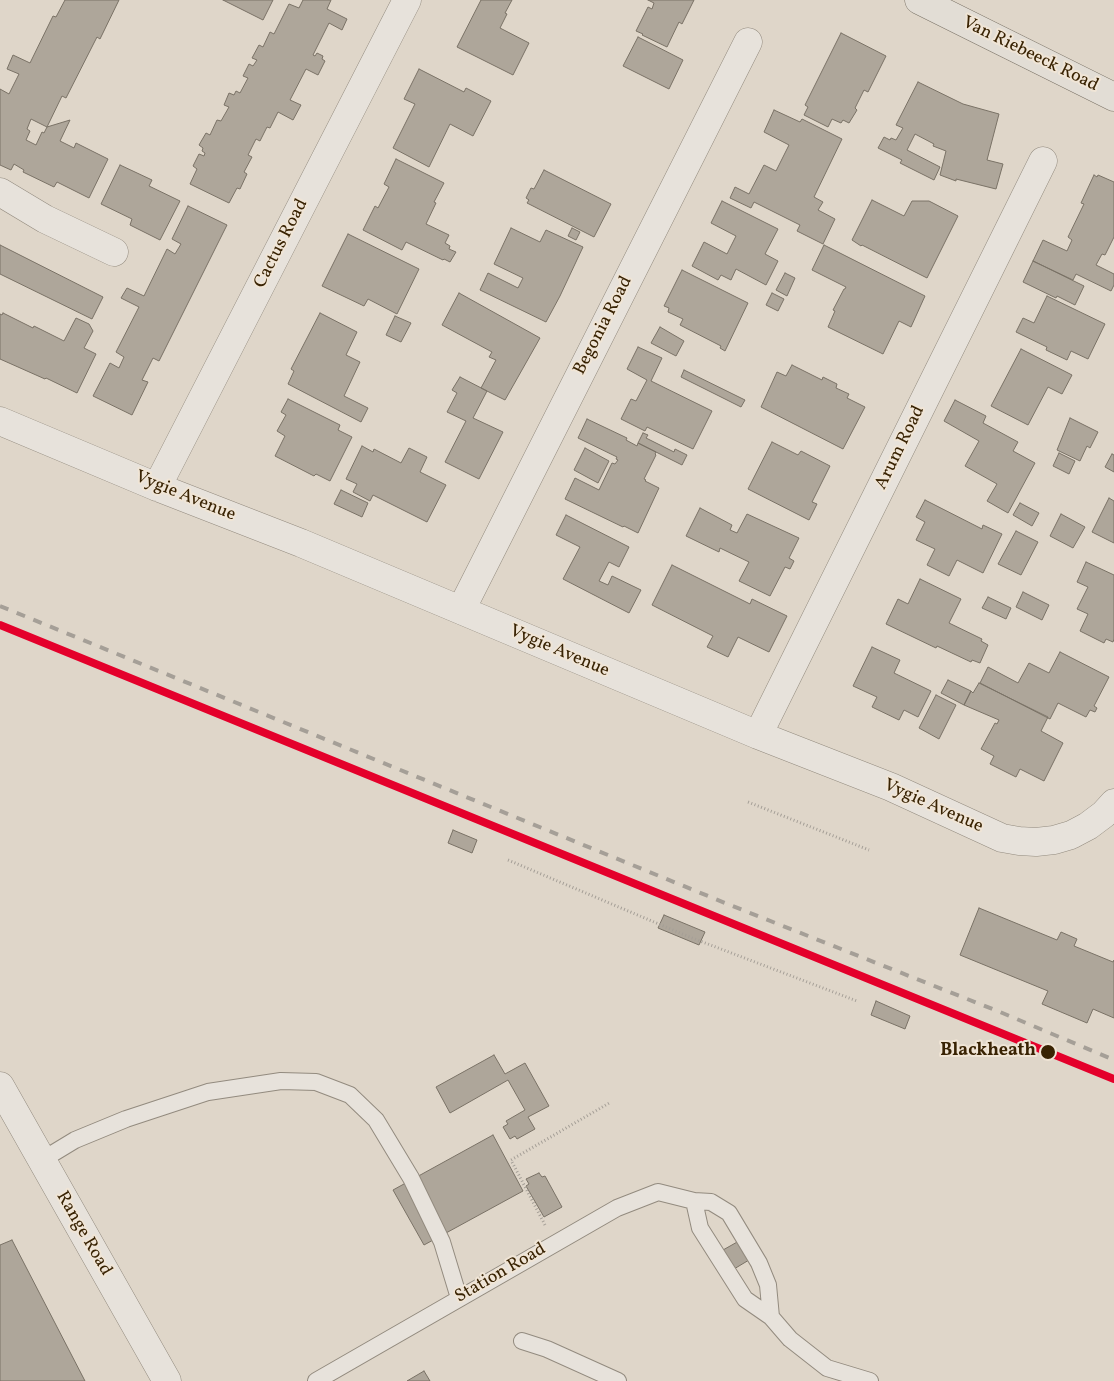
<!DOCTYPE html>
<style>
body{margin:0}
canvas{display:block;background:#dfd6c9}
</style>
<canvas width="1114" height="1381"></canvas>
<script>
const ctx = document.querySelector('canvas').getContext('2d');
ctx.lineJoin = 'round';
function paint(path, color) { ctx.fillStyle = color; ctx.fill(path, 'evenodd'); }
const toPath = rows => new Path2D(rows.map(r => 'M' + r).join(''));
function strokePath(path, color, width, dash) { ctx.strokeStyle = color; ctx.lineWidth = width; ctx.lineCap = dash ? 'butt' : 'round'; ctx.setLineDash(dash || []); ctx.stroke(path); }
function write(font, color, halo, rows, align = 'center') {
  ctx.font = font + ' Vollkorn,serif'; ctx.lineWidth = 4; ctx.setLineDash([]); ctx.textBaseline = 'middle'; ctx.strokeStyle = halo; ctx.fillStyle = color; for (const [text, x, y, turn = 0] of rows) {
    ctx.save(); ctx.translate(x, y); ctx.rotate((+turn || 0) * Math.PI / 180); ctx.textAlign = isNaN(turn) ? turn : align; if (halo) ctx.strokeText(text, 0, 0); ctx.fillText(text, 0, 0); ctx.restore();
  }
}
const building = toPath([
 [65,0,119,0,100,39,97,37,66,98,62,96,47,127,31,119,27,129,30,131,26,140,36,145,42,132,44,133,47,127,70,120,60,141,74,148,76,143,108,159,89,198,57,182,54,187,23,172,24,170,14,164,11,170,0,165,0,89,9,94,19,74,7,69,13,55,30,63,53,16,56,17,65,0],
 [223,0,273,0,263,20,223,0],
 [303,0,331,0,327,9,347,19,342,30,329,23,313,55,315,56,317,53,323,56,322,59,325,61,318,75,306,69,290,100,301,105,293,120,278,112,270,128,267,127,260,141,256,139,248,155,252,157,244,172,247,174,240,189,237,188,229,203,190,184,197,169,193,166,199,154,204,156,205,153,202,151,203,148,199,145,206,133,210,135,217,120,221,121,229,107,224,105,229,93,234,95,236,91,240,93,248,78,243,76,249,64,253,66,257,60,252,58,259,45,263,47,270,32,274,34,289,4,299,8,303,0],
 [481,0,512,0,505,13,507,14,500,28,529,43,513,75,457,47,481,0],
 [648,0,694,0,682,24,679,22,667,47,642,35,643,34,636,31,648,7,652,9,654,3,648,0],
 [841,33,886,56,868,92,864,90,855,108,857,110,849,123,843,120,841,123,832,119,828,127,804,115,808,107,805,105,841,33],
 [638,37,683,60,669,89,623,66,638,37],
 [419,69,464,92,466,88,491,101,473,136,450,124,429,167,393,148,415,104,404,99,419,69],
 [918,82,963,104,999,114,987,160,1003,164,996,189,956,179,956,181,940,175,946,151,933,146,934,144,915,134,907,150,940,167,934,180,900,163,902,160,878,148,884,137,890,140,891,138,896,140,903,128,896,125,918,82],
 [774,110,800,122,802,119,842,139,814,197,823,202,818,210,835,219,823,244,797,231,800,225,754,202,751,208,730,198,735,187,749,194,764,165,776,171,789,145,764,132,774,110],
 [396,159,444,183,434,202,436,203,426,224,449,235,445,243,450,246,449,249,456,252,450,262,444,259,443,260,406,242,402,250,363,230,375,206,378,208,389,187,384,184,396,159],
 [120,165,152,180,149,186,180,201,160,240,130,225,132,219,101,204,120,165],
 [544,170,611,204,594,237,527,203,529,200,526,198,531,188,534,189,544,170],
 [1094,175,1097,177,1098,175,1114,182,1114,237,1105,255,1102,254,1096,265,1114,274,1114,285,1111,291,1076,274,1073,280,1033,261,1043,240,1067,251,1072,240,1068,237,1084,204,1081,203,1094,175],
 [872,200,904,216,912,201,929,201,958,216,927,278,862,245,861,246,852,240,872,200],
 [722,201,778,229,765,254,778,261,766,285,736,269,731,280,721,275,718,280,692,266,704,242,727,254,736,236,711,223,722,201],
 [188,206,227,225,159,361,153,358,142,380,148,382,132,415,93,396,110,363,119,368,124,357,116,352,139,307,121,298,127,288,144,296,167,249,175,254,181,244,172,239,188,206],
 [511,228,540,242,546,230,583,247,560,296,546,322,480,290,488,273,518,288,523,278,494,264,511,228],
 [572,228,580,232,576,240,568,236,572,228],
 [348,234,419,269,397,314,368,299,364,306,322,286,348,234],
 [0,245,103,297,92,319,0,274,0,245],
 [824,245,925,296,911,327,899,321,883,354,828,327,835,311,833,310,844,289,845,289,846,287,812,270,824,245],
 [1033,261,1084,286,1075,305,1057,296,1056,298,1023,282,1033,261],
 [682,270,748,303,725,351,720,348,721,346,680,325,683,319,668,312,669,308,664,306,682,270],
 [785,273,795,278,787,296,776,290,785,273],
 [459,293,540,338,505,400,481,388,496,360,489,357,492,352,442,325,459,293],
 [772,293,784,299,778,311,766,305,772,293],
 [1047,296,1105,324,1088,359,1071,351,1067,360,1046,350,1047,347,1016,332,1023,318,1034,323,1047,296],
 [3,313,33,328,34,326,64,341,76,318,89,324,93,331,84,348,96,354,77,393,46,378,45,379,0,359,0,314,2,315,3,313],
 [320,313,357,332,346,355,360,362,344,396,368,408,361,422,288,384,294,371,291,369,320,313],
 [395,316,411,323,401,342,386,335,395,316],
 [660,327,684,341,676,356,651,343,660,327],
 [638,347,662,358,651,381,712,411,693,449,647,427,645,431,621,419,631,399,636,401,647,380,627,369,638,347],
 [1021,349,1072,375,1062,394,1048,387,1028,425,991,406,1021,349],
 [792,365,822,380,823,377,837,384,836,388,849,394,847,398,865,407,843,449,761,407,777,372,786,376,792,365],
 [684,370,745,400,741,407,681,377,684,370],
 [460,377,487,391,473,418,503,432,479,479,445,462,466,421,447,412,457,393,452,390,460,377],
 [288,399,340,425,338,430,352,437,330,481,316,474,314,476,275,456,285,436,277,431,286,415,281,412,288,399],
 [955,400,986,416,983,423,1018,442,1013,451,1035,463,1008,513,987,501,997,484,965,466,979,441,944,421,955,400],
 [1070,418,1098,432,1090,448,1087,446,1080,461,1057,450,1070,418],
 [587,419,627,438,626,440,637,446,638,443,656,452,655,454,656,455,644,479,646,480,645,481,659,488,638,533,624,526,623,527,565,499,575,478,599,490,612,463,615,464,618,460,616,459,617,457,578,438,587,419],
 [643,433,648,435,646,438,674,452,675,449,687,455,682,465,638,443,643,433],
 [772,442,798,455,801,451,830,466,812,502,817,504,809,520,748,489,772,442],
 [362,446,373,452,374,449,401,463,409,448,427,457,420,472,446,485,427,522,373,495,370,501,353,492,357,484,346,479,362,446],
 [585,448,609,461,598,483,574,470,585,448],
 [1059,453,1075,461,1069,474,1053,466,1059,453],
 [1112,454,1114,455,1114,472,1105,467,1112,454],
 [341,490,368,503,362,517,334,504,341,490],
 [1109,498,1114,501,1114,543,1092,532,1109,498],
 [925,500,982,529,983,525,1002,534,983,573,957,560,949,576,927,565,935,549,916,540,925,522,916,517,925,500],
 [1020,503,1039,513,1032,526,1013,515,1020,503],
 [700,508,732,525,730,530,737,533,747,514,799,538,789,558,794,561,790,569,785,567,770,596,739,581,749,562,720,548,719,552,686,536,700,508],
 [1061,514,1085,527,1073,548,1050,536,1061,514],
 [566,515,629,547,619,567,609,562,599,581,608,585,612,576,641,590,629,613,563,579,580,547,556,535,566,515],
 [1016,531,1038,542,1021,575,998,564,1016,531],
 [1086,562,1114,575,1114,639,1113,642,1106,639,1104,643,1080,631,1088,614,1077,609,1088,587,1077,582,1086,562],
 [672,565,750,604,752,599,787,616,769,652,738,637,728,657,707,647,713,636,652,605,672,565],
 [920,579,961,599,949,623,982,639,981,641,988,645,980,663,972,660,971,662,937,646,936,648,886,624,898,599,908,604,920,579],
 [1023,592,1049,605,1042,620,1016,607,1023,592],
 [988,597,1011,608,1006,619,982,608,988,597],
 [872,647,900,660,894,673,931,691,918,717,904,710,899,720,872,707,877,697,853,686,872,647],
 [1060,652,1109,677,1094,706,1097,708,1095,712,1090,710,1086,717,1058,703,1050,719,980,683,988,667,1018,683,1029,663,1049,673,1060,652],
 [948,680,971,691,964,705,941,693,948,680],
 [979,683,1048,717,1041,731,1063,743,1044,781,1020,769,1016,777,990,764,994,756,981,749,995,723,997,724,999,720,964,705,971,691,973,693,979,683],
 [936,695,956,705,939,739,919,728,936,695],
 [453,830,477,840,472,853,448,843,453,830],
 [979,908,1057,940,1061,932,1077,939,1074,946,1113,962,1114,960,1114,1018,1093,1009,1087,1023,1042,1004,1048,991,960,955,979,908],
 [664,915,705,932,699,945,658,928,664,915],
 [876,1001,910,1016,905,1029,871,1015,876,1001],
 [494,1055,505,1074,525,1063,549,1106,528,1117,535,1129,517,1139,515,1136,510,1139,503,1127,508,1124,506,1121,525,1110,508,1080,450,1113,436,1087,494,1055],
 [493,1135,523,1191,424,1245,393,1190,493,1135],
 [539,1173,542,1177,545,1176,562,1207,544,1217,526,1186,529,1184,526,1179,539,1173],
 [12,1240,85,1381,0,1381,0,1245,12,1240],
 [739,1241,749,1260,734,1269,723,1250,739,1241],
 [424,1371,430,1381,407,1381,424,1371]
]);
const path = toPath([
 [748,802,869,850],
 [508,860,687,936,857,1001],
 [545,1225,511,1160,611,1102]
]);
const service = toPath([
 [42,1160,75,1140,126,1119,208,1092,281,1081,316,1082,350,1095,376,1120,411,1178,442,1242,459,1298],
 [694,1201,700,1228,745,1299,771,1317,790,1339,827,1368,870,1381],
 [522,1341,547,1349,618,1381],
 [316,1381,617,1208,658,1192,694,1201,711,1202,729,1213,759,1263,768,1285,771,1317]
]);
const minor = toPath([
 [0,192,45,219,114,252],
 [0,421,157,487,301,543,758,735,891,787,1002,838,1019,841,1036,842,1054,840,1071,835,1088,826,1104,814,1114,803],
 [157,487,407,0],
 [461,610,748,42],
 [758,735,1043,161],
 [0,1086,167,1381]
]);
const primary = toPath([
 [919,0,1114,97]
]);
const rail = toPath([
 [0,606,730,905,1000,1012,1114,1060]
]);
const rail1 = toPath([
 [0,625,1114,1079]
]);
const markers = [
 [1048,1052,8,"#392303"]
];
const streetNames = [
 ["Van Riebeeck Road",1030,55,26],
 ["Cactus Road",282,244,-63],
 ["Begonia Road",604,326,-63],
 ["Arum Road",901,448,-64],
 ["Vygie Avenue",185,497,22],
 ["Vygie Avenue",559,652,23],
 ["Vygie Avenue",933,807,24],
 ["Range Road",83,1234,60],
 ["Station Road",501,1274,-30]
];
const stopNames = [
 ["Blackheath",1036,1052]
];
paint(building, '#aea69a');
strokePath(building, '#7a7266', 1);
strokePath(service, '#938b7f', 18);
strokePath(minor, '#938b7f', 29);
strokePath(primary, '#7a7266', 29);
strokePath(path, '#a59f97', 3, [1, 2.5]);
strokePath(service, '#e7e2db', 16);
strokePath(minor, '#e7e2db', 28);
strokePath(primary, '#e2ddd5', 28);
strokePath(rail, '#a59f97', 4, [9, 9]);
strokePath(rail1, '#e4002b', 8);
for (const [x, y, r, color] of markers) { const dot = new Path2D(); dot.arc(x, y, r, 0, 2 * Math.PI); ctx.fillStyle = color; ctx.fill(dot); strokePath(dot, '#f0e5d6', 2); }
write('18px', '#392303', '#f0e5d6', streetNames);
write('bold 18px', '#392303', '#f0e5d6', stopNames, 'right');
</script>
